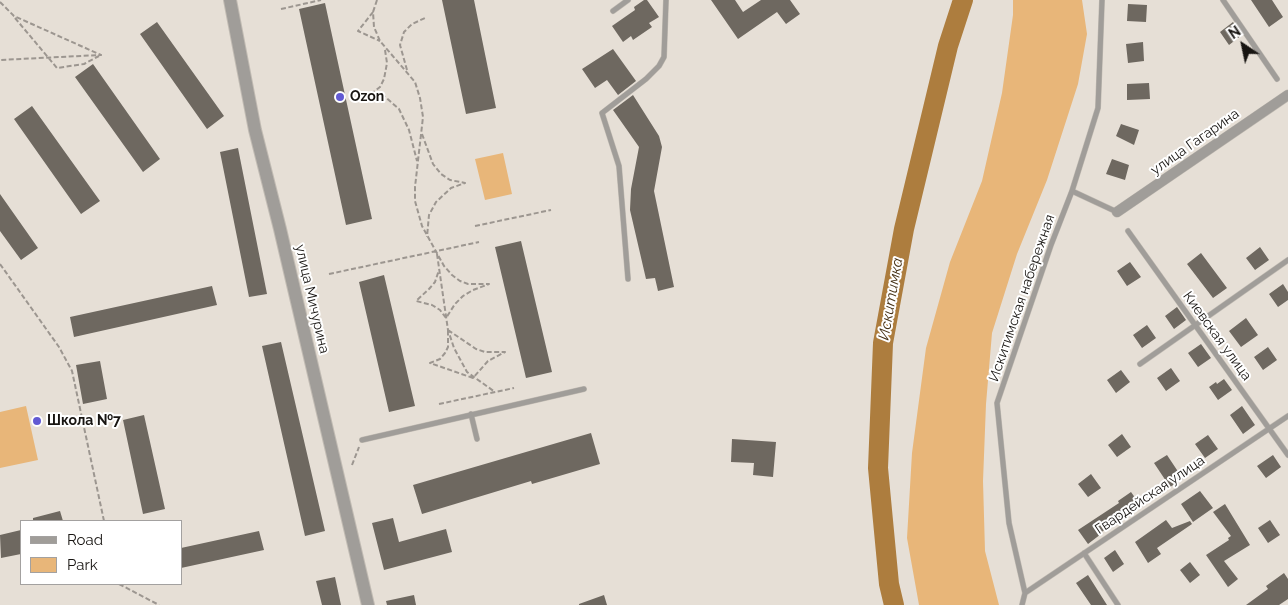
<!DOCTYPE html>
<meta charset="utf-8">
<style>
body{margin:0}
#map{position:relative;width:1288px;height:605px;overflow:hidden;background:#e6dfd6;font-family:Raleway,sans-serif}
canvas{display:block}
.legend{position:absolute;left:20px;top:520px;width:162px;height:65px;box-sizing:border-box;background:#fff;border:1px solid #a3a1a0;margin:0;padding:6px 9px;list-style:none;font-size:15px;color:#181512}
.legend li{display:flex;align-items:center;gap:10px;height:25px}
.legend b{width:25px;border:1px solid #a3a1a0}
.north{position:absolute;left:1218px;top:20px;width:50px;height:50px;-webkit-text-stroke:4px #fff;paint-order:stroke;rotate:326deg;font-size:14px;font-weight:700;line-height:20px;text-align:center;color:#181512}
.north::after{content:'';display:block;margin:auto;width:18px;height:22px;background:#181512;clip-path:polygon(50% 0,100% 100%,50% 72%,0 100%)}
</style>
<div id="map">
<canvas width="1288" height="605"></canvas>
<ul class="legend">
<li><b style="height:6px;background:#a09d99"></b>Road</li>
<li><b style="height:14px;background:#e8b679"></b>Park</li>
</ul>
<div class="north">N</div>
</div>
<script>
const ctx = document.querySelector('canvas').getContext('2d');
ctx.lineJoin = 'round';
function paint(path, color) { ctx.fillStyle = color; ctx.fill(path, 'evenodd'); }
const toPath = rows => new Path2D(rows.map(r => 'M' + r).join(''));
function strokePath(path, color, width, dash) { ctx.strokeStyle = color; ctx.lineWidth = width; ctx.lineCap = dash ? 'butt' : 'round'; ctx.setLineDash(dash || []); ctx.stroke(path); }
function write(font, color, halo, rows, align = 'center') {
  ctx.font = font + ' Raleway,sans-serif'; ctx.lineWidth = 4; ctx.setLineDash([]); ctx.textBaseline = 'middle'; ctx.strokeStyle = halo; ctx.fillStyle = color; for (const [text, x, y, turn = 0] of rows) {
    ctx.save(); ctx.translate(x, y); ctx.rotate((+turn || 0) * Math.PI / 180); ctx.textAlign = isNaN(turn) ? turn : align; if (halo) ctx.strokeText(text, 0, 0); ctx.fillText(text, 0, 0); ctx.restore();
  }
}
const green = toPath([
 [1013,0,1082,0,1087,34,1078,84,1047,180,1017,254,992,333,986,404,983,481,985,551,999,605,919,605,907,538,912,453,926,348,950,262,982,181,1002,93,1013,15],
 [503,153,512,194,485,200,475,159],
 [26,406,38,460,0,468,0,412]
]);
const river = toPath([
 [894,605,889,584,878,468,883,343,904,229,948,46,963,0]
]);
const building = toPath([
 [442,0,474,0,496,108,466,114],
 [644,0,647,0,659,17,649,23,652,27,633,40,631,36,623,42,612,26,635,10,634,7],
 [711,0,735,0,743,12,761,0,790,0,800,14,786,24,777,12,738,39],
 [1251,0,1272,0,1283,17,1269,27],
 [325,3,372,219,346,225,299,9],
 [1128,4,1147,5,1146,22,1127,21],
 [157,22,224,116,207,129,140,34],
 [1233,22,1242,35,1229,45,1220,32],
 [1143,42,1144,61,1128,63,1126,44],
 [613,49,636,81,618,95,607,80,595,88,582,69],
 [93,64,160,159,143,172,75,77],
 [1149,83,1150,99,1127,100,1127,84],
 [633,95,659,136,662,147,654,191,674,287,658,291,655,278,646,279,630,210,631,189,639,147,613,110],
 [32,106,100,201,81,214,14,119],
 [1121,124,1139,130,1134,145,1116,136],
 [238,148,267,294,249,297,220,152],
 [1112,159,1129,165,1125,180,1106,174],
 [0,194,38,248,21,260,0,231],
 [521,241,552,372,526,378,495,247],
 [1260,247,1269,260,1255,270,1246,258],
 [1201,253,1227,288,1213,298,1187,264],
 [1130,262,1141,277,1127,286,1117,271],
 [384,275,415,406,389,412,359,282],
 [1283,284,1288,292,1288,300,1278,307,1269,294],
 [212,286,217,305,74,337,70,317],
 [1177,307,1186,320,1174,329,1165,316],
 [1246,318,1258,335,1241,347,1229,331],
 [1147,325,1156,338,1142,348,1133,335],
 [281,342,325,531,305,536,262,346],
 [1201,344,1211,358,1198,367,1188,353],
 [1268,347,1277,360,1263,370,1254,357],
 [100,361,107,399,83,404,76,365],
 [1171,368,1180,381,1166,391,1157,378],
 [1121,370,1130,382,1116,393,1107,380],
 [1224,379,1232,390,1218,400,1209,387,1216,382,1217,384],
 [1242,406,1255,425,1243,434,1230,415],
 [144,415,165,509,143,514,123,420],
 [591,433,600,464,532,484,531,481,422,514,413,485],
 [1122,434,1131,447,1117,457,1108,445],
 [1208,435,1218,449,1205,458,1195,444],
 [732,439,776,442,773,477,753,475,754,463,731,462],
 [1167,455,1183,479,1170,487,1154,463],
 [1273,455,1281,467,1266,478,1257,466],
 [1091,474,1101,488,1088,497,1078,484],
 [1200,491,1213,508,1193,522,1181,504],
 [1131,492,1141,506,1100,533,1101,534,1088,544,1078,530,1119,503,1118,501],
 [1225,504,1250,545,1224,561,1238,579,1228,587,1206,555,1229,540,1228,538,1231,536,1213,512],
 [60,511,63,521,33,521,33,518],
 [393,518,399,542,446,529,452,552,384,570,372,523],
 [1166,520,1172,528,1190,521,1192,524,1157,548,1161,554,1148,563,1135,542],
 [1270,520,1280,535,1268,543,1258,528],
 [21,530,21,554,1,558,0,535],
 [259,531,264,550,181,568,181,548],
 [1115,550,1124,564,1113,572,1104,558],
 [1190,562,1200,575,1190,583,1180,570],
 [1284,573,1288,579,1288,599,1279,605,1246,605,1268,589,1266,586],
 [1088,575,1107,605,1091,605,1076,583],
 [335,577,341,605,322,605,316,581],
 [414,595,416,605,387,605,386,601],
 [604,595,607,605,579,605,579,604]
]);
const path = toPath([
 [377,0,373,12,374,27,380,41,415,82,420,98,423,117,415,187,415,201,422,226,444,266,452,275,460,281,468,284,489,284,473,290,463,296,455,304,446,318,440,310,432,305,416,301,429,289,435,282,439,270],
 [0,2,14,16,101,55,0,60],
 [281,9,321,0],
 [373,12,358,31,380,41],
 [15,18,57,68,84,64,99,56],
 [385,50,387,63,384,79,380,87,371,94,383,95,399,109,409,130,417,161],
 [407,70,400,45,404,32,412,24,425,18],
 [422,134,433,164,441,174,450,180,465,183,451,188,436,202,429,215,427,237],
 [475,226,551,210],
 [437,254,448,330,454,348,467,372,495,392],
 [0,264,59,347,72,371,104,521],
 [329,274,479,242],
 [448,330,476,349,485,352,505,352,488,361,473,378,430,363,440,359,445,353,448,347,448,330],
 [439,404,514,388],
 [352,465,359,447],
 [119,584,159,605]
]);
const service = toPath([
 [1223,0,1277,79],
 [613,11,628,0],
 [1072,191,1117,212],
 [1128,231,1288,455],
 [628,279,619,166,602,113,646,79,659,66,664,57,666,0],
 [1140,364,1288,260],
 [471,414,477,439],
 [362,440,584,389],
 [1084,553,1118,605],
 [1025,593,1288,416],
 [1022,605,1025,593,1009,523,997,403,1051,245,1072,191,1098,108,1102,0]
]);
const minor = toPath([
 [1117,212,1288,95]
]);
const tertiary = toPath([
 [230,0,255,130,280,229,368,605]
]);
const markers = [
 [340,97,5,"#625ad3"],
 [37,421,5,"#625ad3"]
];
const poiNames = [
 ["Ozon",350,97],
 ["Школа №7",47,421]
];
const streetNames = [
 ["улица Гагарина",1195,142,-35],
 ["Искитимская набережная",1022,298,-71],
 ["улица Мичурина",312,299,77],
 ["Киевская улица",1217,336,54],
 ["Гвардейская улица",1150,495,-34]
];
const waterNames = [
 ["Искитимка",891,299,-80]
];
paint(green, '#e8b679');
strokePath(river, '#ad7d3e', 20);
paint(building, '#6e6860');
strokePath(service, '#c1bbb3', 6);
strokePath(minor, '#c1bbb3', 11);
strokePath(tertiary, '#c1bbb3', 14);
strokePath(path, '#9c9690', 2, [5, 2.5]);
strokePath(service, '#a09d99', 5);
strokePath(minor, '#a09d99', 10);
strokePath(tertiary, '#a09d99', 12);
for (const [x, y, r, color] of markers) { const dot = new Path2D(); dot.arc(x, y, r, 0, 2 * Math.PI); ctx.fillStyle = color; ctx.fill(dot); strokePath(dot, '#fff', 2); }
write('bold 14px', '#181512', '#fff', poiNames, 'left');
write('14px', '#181512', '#fff', streetNames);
write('italic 15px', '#453014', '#fff', waterNames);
</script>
